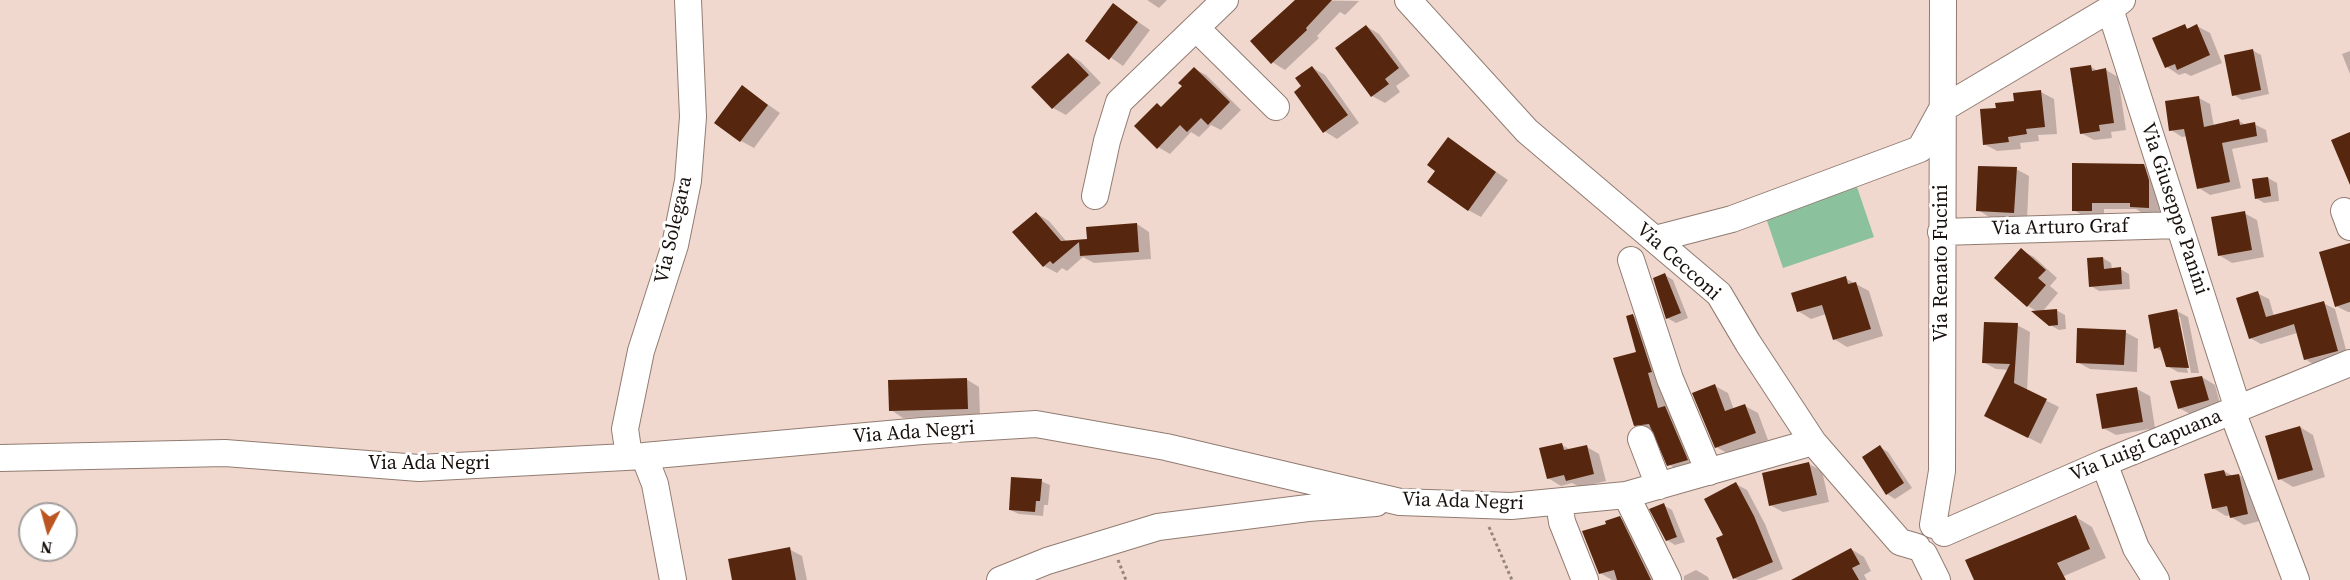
<!DOCTYPE html>
<style>
body{margin:0}
#map{position:relative;width:2350px;height:580px;overflow:hidden;background:#f1d8ce;font-family:"Source Serif 4",serif}
canvas{display:block}
.north{position:absolute;left:18px;top:502px;width:60px;height:60px;box-sizing:border-box;background:#fff;border:2px solid #a3a09e;border-radius:50%;rotate:186deg;font-size:16px;font-weight:700;line-height:24px;text-align:center;color:#19110d}
.north::after{content:'';display:block;margin:auto;width:21px;height:27px;background:#bb5623;clip-path:polygon(50% 0,100% 100%,50% 72%,0 100%)}
</style>
<div id="map">
<canvas width="2350" height="580"></canvas>
<div class="north">N</div>
</div>
<script>
const ctx = document.querySelector('canvas').getContext('2d');
ctx.lineJoin = 'round';
function paint(path, color) { ctx.fillStyle = color; ctx.fill(path, 'evenodd'); }
const toPath = rows => new Path2D(rows.map(r => 'M' + r).join(''));
function strokePath(path, color, width, dash) { ctx.strokeStyle = color; ctx.lineWidth = width; ctx.lineCap = dash ? 'butt' : 'round'; ctx.setLineDash(dash || []); ctx.stroke(path); }
function write(font, color, halo, rows, align = 'center') {
  ctx.font = font + ' "Source Serif 4",serif'; ctx.lineWidth = 6; ctx.setLineDash([]); ctx.textBaseline = 'middle'; ctx.strokeStyle = halo; ctx.fillStyle = color; for (const [text, x, y, turn = 0] of rows) {
    ctx.save(); ctx.translate(x, y); ctx.rotate((+turn || 0) * Math.PI / 180); ctx.textAlign = isNaN(turn) ? turn : align; if (halo) ctx.strokeText(text, 0, 0); ctx.fillText(text, 0, 0); ctx.restore();
  }
}
const green = toPath([
 [1857,187,1874,237,1783,268,1766,218]
]);
const shadow = toPath([
 [1147,0,1167,0,1159,8],
 [1297,0,1359,1,1345,15,1340,12,1317,36,1319,38,1285,70,1272,62],
 [1114,5,1150,30,1123,66,1087,41],
 [1366,26,1379,34,1410,76,1396,86,1400,92,1385,103,1372,96],
 [2184,26,2190,29,2197,26,2210,33,2222,63,2191,76,2185,73,2179,75,2167,67],
 [2252,50,2261,55,2269,94,2242,100,2234,95],
 [2350,51,2350,74,2342,54],
 [1068,54,1081,62,1101,83,1066,115,1053,108,1033,87],
 [2091,67,2098,71,2106,70,2118,77,2126,130,2111,132,2112,138,2094,140,2081,133],
 [1313,68,1325,75,1359,123,1337,139,1324,131,1303,87],
 [1195,69,1206,75,1241,110,1221,130,1211,125,1199,137,1191,132,1170,154,1158,147,1184,86],
 [743,87,780,113,754,148,741,141],
 [2041,92,2054,99,2057,134,2038,135,2039,141,2020,143,2021,149,1997,151,1984,144,1997,109],
 [2199,98,2210,104,2214,127,2239,121,2246,125,2254,124,2266,130,2268,142,2232,149,2241,188,2210,195,2199,188,2187,136,2182,137,2171,130],
 [1448,139,1508,180,1481,217,1468,210,1437,171],
 [2143,166,2157,173,2161,189,2161,214,2144,214,2136,209,2104,209,2104,217,2086,217,2073,210],
 [2016,169,2029,176,2027,220,1991,218,1978,210],
 [2268,178,2277,183,2279,201,2264,203,2256,198],
 [1036,213,1049,221,1067,242,1088,240,1137,224,1149,232,1151,259,1094,263,1083,257,1067,271,1062,268,1057,273,1044,266],
 [2244,213,2257,220,2264,257,2232,263,2219,255],
 [2350,244,2350,312,2348,312,2336,306],
 [2021,250,2034,257,2057,278,2050,286,2058,293,2043,311,2056,310,2065,315,2066,329,2059,330,2050,325,2038,312,2028,306,1996,277],
 [2103,258,2111,263,2112,269,2120,269,2129,274,2130,289,2099,291,2091,286],
 [1665,275,1673,280,1688,318,1676,323,1667,318],
 [1845,278,1869,291,1883,336,1847,347,1834,339,1826,314,1811,319,1798,311],
 [2257,293,2269,299,2274,316,2323,303,2335,309,2348,357,2316,366,2305,359,2297,333,2261,344,2250,338],
 [2177,311,2188,317,2199,373,2191,373,2180,317,2177,317,2188,373,2178,372,2167,366,2163,352,2156,348],
 [1633,316,1649,325,1703,469,1685,474,1668,464,1656,435,1652,435,1635,425,1638,353],
 [2017,325,2030,332,2027,391,2059,407,2041,444,1999,423,2009,370,1996,369,1983,362],
 [2125,332,2138,339,2137,372,2090,369,2077,362],
 [2202,377,2215,385,2221,407,2192,415,2179,408],
 [966,379,979,387,980,415,903,418,891,410],
 [1715,386,1728,393,1734,410,1745,406,1758,413,1768,440,1729,454,1716,447],
 [2137,389,2150,396,2155,428,2116,435,2103,428],
 [2300,427,2313,435,2325,477,2293,487,2280,479],
 [1562,445,1571,450,1587,447,1599,454,1606,481,1580,487,1572,483,1561,486,1548,478],
 [1880,447,1888,452,1912,488,1895,499,1887,494],
 [1809,464,1822,471,1829,502,1783,512,1770,505],
 [2224,471,2233,476,2239,475,2252,483,2260,521,2244,525,2231,517,2231,515,2226,516,2213,508],
 [1041,481,1050,485,1048,505,1044,505,1043,516,1019,514,1010,510],
 [1736,484,1747,490,1765,524,1783,569,1756,580,1738,580,1734,578,1725,536],
 [1663,505,1672,510,1685,542,1675,545,1667,540],
 [2076,517,2092,527,2106,558,2055,580,1975,580],
 [1620,518,1632,525,1659,580,1612,580,1600,573,1607,525],
 [789,549,802,556,807,580,733,580],
 [1851,549,1864,557,1871,571,1864,575,1867,580,1796,580],
 [1696,570,1708,577,1709,580,1684,580,1684,576]
]);
const building = toPath([
 [1295,0,1332,0,1306,28,1307,30,1271,64,1250,41],
 [1113,3,1138,22,1109,60,1085,41],
 [2185,24,2187,29,2197,24,2210,55,2177,70,2175,64,2165,68,2152,38],
 [1366,25,1399,68,1385,79,1389,84,1371,97,1335,48],
 [2253,49,2261,90,2232,96,2224,55],
 [1068,53,1089,75,1052,109,1031,87],
 [2091,65,2092,71,2106,68,2114,123,2099,125,2100,131,2080,134,2070,68],
 [1312,66,1348,115,1323,133,1294,92,1301,86,1295,78],
 [1194,67,1230,102,1208,125,1201,118,1187,132,1180,125,1157,149,1134,126,1157,103,1161,107,1182,86,1178,83],
 [742,85,768,105,740,142,714,123],
 [2041,90,2045,127,2026,129,2027,134,2008,137,2009,142,1983,145,1980,109,1996,108,1995,103,2014,101,2013,93],
 [2199,96,2204,127,2239,119,2240,125,2255,122,2257,136,2222,143,2230,182,2197,189,2184,129,2169,131,2165,101],
 [2350,132,2350,185,2331,140],
 [1448,137,1496,172,1468,211,1427,182,1435,171,1427,165],
 [2072,163,2144,164,2149,180,2149,208,2130,207,2130,203,2092,203,2092,211,2072,211],
 [1978,166,2017,167,2014,213,1976,211],
 [2268,177,2271,196,2255,199,2252,179],
 [2245,211,2252,250,2218,256,2211,217],
 [1036,212,1061,241,1087,239,1086,227,1137,223,1139,252,1080,256,1079,242,1053,264,1050,261,1043,267,1012,232],
 [2350,243,2350,302,2335,307,2319,252],
 [2021,248,2046,270,2038,278,2046,285,2027,307,1994,278],
 [2103,257,2104,269,2121,267,2122,284,2089,287,2087,258],
 [1665,273,1681,313,1666,319,1653,278],
 [1846,276,1848,284,1856,282,1871,329,1833,340,1822,305,1797,312,1791,293],
 [2258,291,2266,317,2324,301,2338,351,2304,360,2294,324,2249,339,2236,298],
 [2057,309,2058,325,2049,326,2031,311],
 [2177,309,2189,368,2166,367,2160,347,2154,349,2148,315],
 [1633,314,1652,372,1648,373,1658,408,1665,406,1688,460,1667,466,1649,424,1634,426,1613,358,1636,352,1626,316],
 [1984,322,2018,323,2014,383,2047,399,2028,438,1984,416,2010,364,1982,363],
 [2077,328,2126,330,2124,365,2076,363],
 [2202,376,2209,400,2178,409,2170,381],
 [967,378,968,409,889,411,888,380],
 [1715,384,1725,411,1745,404,1756,433,1715,448,1692,393],
 [2137,387,2143,422,2102,429,2096,394],
 [2300,426,2313,470,2278,480,2265,436],
 [1562,443,1564,450,1587,445,1594,474,1566,481,1564,475,1547,479,1539,448],
 [1880,445,1904,483,1886,495,1862,457],
 [1809,462,1817,495,1769,506,1762,473],
 [2224,470,2226,476,2239,474,2248,514,2230,518,2227,506,2212,509,2204,474],
 [1011,477,1042,479,1040,501,1036,501,1035,512,1009,510],
 [1736,482,1754,516,1773,562,1733,579,1716,538,1723,535,1704,499],
 [1664,503,1677,537,1666,541,1649,509],
 [2076,515,2090,549,2057,563,2066,580,1974,580,1965,560],
 [1620,516,1651,580,1617,580,1614,570,1599,574,1582,531,1606,524,1605,521],
 [790,547,796,580,732,580,728,559],
 [1851,548,1860,564,1852,568,1859,580,1791,580]
]);
const path = toPath([
 [1489,527,1512,580],
 [1118,560,1126,580]
]);
const minor = toPath([
 [1408,0,1527,131,1719,294,1748,343,1813,442,1900,542,1917,547],
 [2110,9,2238,409],
 [1196,28,1276,107],
 [1095,196,1107,141,1119,102,1225,0],
 [2344,211,2350,227],
 [1941,232,2179,225],
 [1655,239,1732,219,1920,149,1942,109,2110,9,2122,0],
 [1631,260,1670,379,1709,472],
 [2232,411,2296,580],
 [1641,439,1659,486],
 [629,456,625,429,641,351,675,245,688,181,693,117,688,0],
 [644,456,655,484,673,580],
 [0,458,225,453,419,468,644,456,922,431,1036,424,1166,447,1400,502,1511,506,1626,495,1813,442],
 [2104,463,2136,548,2156,580],
 [1626,495,1668,580],
 [1559,502,1562,522,1585,580],
 [1933,525,1942,471,1943,0],
 [1944,533,2104,463,2350,363],
 [1924,554,1937,580],
 [1000,580,1047,561,1158,527,1308,508,1376,503]
]);
const streetNames = [
 ["Via Giuseppe Panini",2174,209,72],
 ["Via Arturo Graf",2060,228,-1],
 ["Via Solegara",674,230,-77],
 ["Via Cecconi",1678,262,42],
 ["Via Renato Fucini",1942,263,-90],
 ["Via Ada Negri",914,433,-4],
 ["Via Luigi Capuana",2146,446,-22],
 ["Via Ada Negri",429,464],
 ["Via Ada Negri",1463,502,2]
];
paint(green, '#8cc19d');
paint(shadow, '#0003');
paint(building, '#56270e');
strokePath(minor, '#917c72', 28);
strokePath(path, '#96857d', 3, [3, 3]);
strokePath(minor, '#fff', 26);
write('20px', '#19110d', '#fff', streetNames);
</script>
